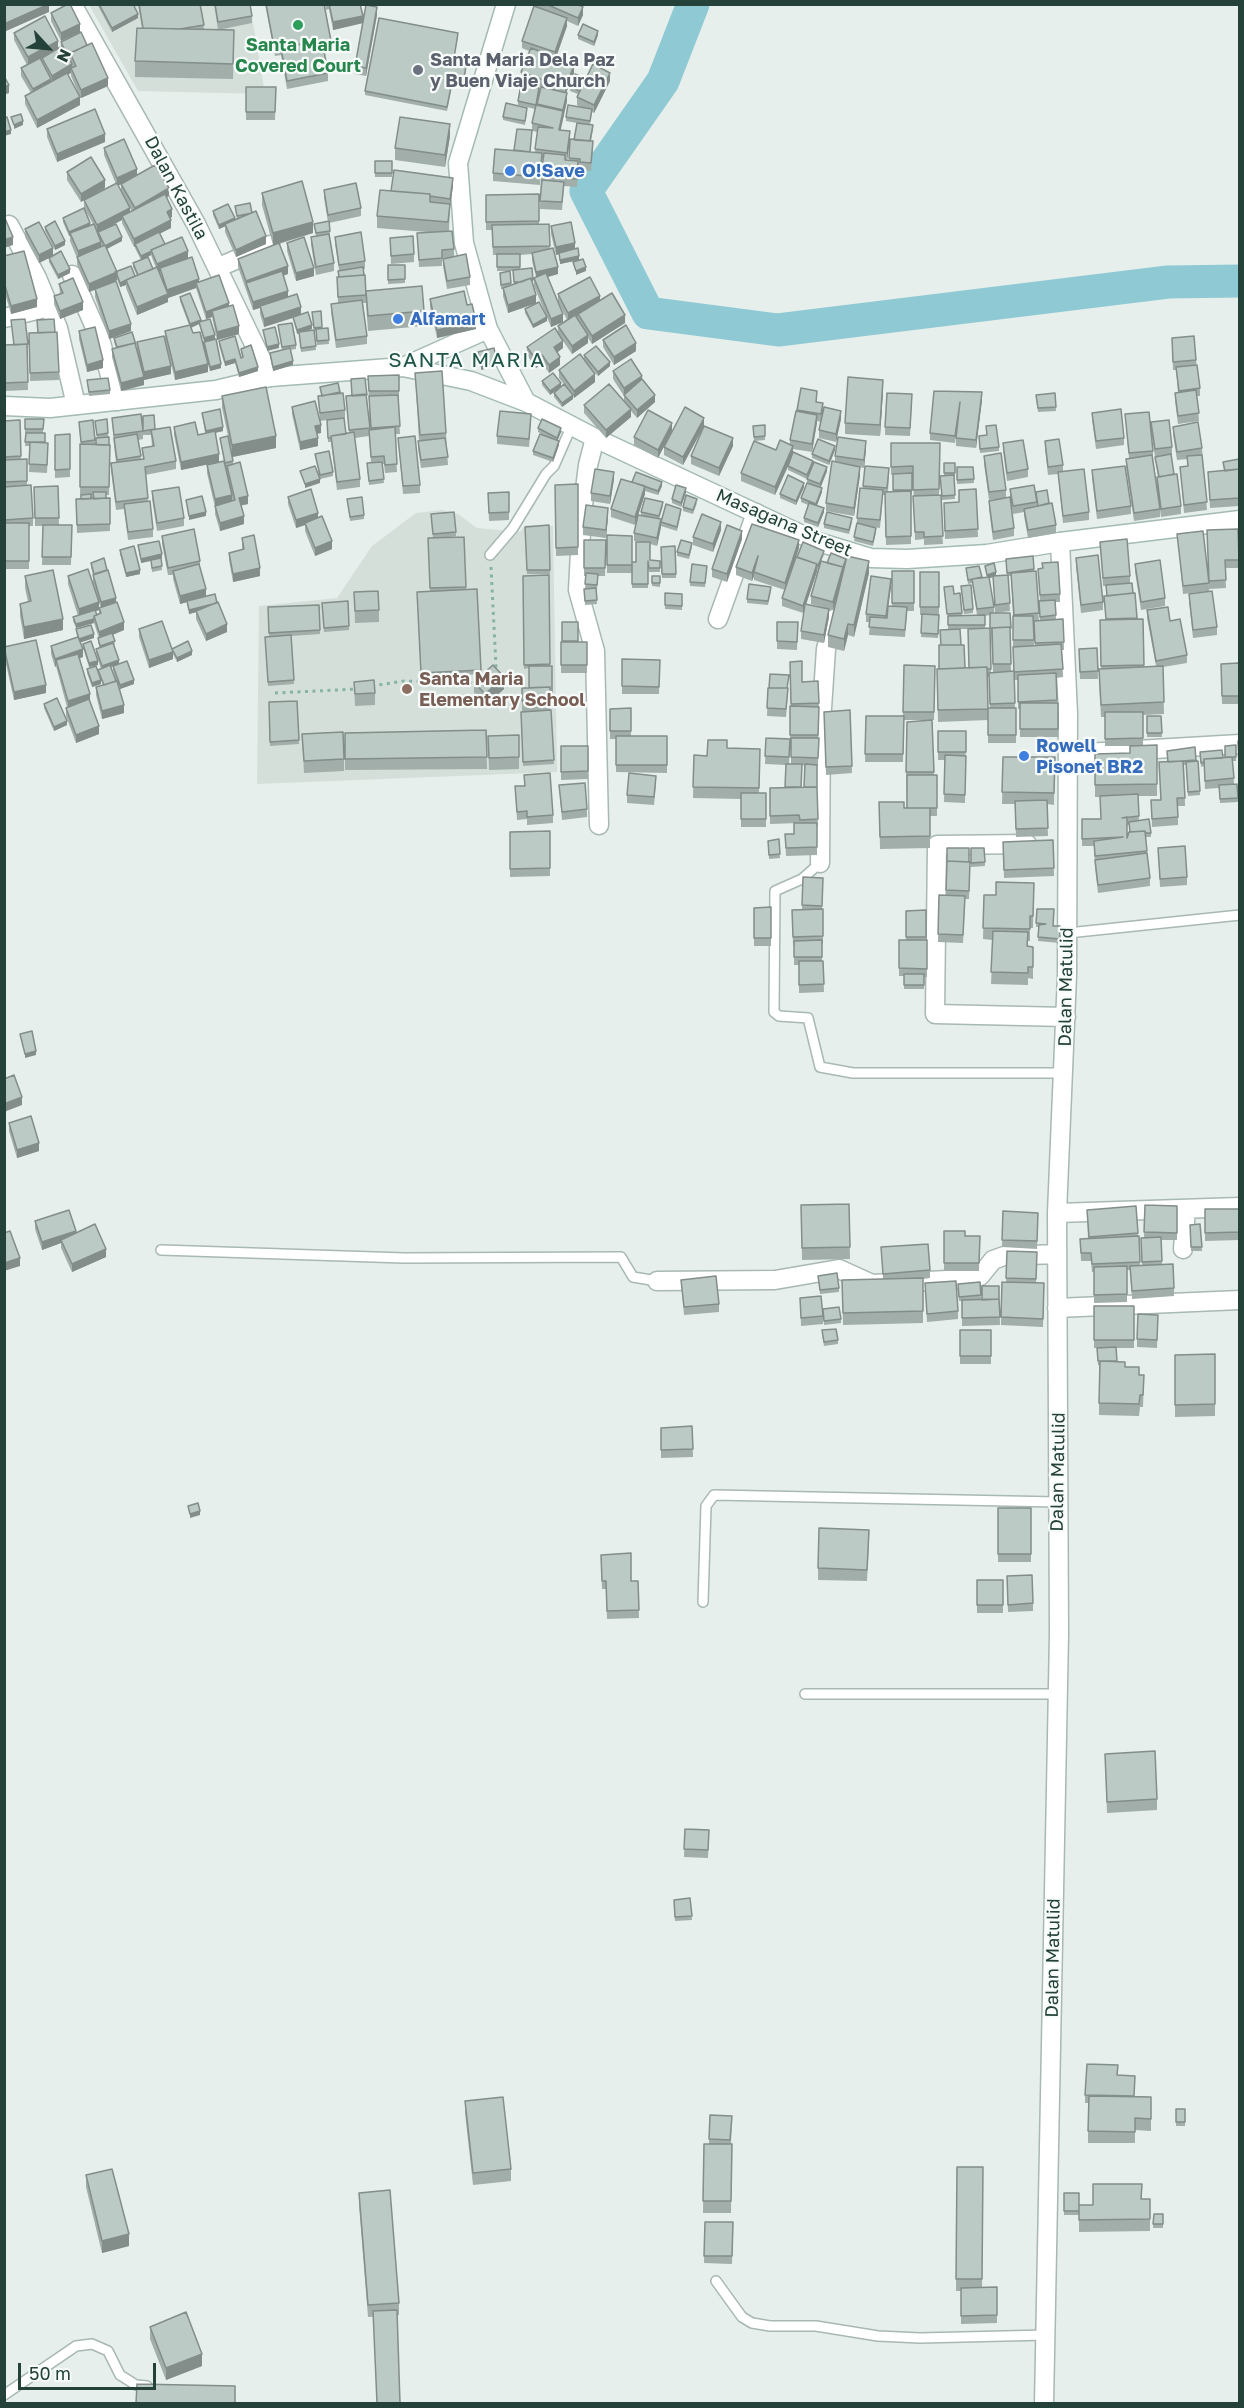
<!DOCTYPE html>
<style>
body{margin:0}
#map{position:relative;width:1244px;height:2408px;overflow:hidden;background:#e6efeb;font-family:"Golos Text",sans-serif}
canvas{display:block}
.frame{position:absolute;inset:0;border:6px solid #24423a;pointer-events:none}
.north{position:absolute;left:18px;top:18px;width:60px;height:60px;-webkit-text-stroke:4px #f7fbf9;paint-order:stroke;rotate:116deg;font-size:16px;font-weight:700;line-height:24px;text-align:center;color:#24423a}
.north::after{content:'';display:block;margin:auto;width:21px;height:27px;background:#24423a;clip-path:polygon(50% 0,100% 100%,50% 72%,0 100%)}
.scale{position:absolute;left:18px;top:2363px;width:138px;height:27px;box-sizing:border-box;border:3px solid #24423a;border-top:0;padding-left:8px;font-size:18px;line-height:21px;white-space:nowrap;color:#24423a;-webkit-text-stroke:4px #f7fbf9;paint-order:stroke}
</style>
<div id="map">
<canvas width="1244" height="2408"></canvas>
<div class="frame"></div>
<div class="north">N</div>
<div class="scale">50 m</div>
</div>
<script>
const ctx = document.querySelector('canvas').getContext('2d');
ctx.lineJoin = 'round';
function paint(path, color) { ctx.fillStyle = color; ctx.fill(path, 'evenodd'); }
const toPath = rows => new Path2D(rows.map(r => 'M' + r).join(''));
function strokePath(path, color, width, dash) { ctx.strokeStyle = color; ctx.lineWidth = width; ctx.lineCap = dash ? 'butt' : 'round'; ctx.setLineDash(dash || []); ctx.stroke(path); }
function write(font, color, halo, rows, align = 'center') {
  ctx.font = font + ' "Golos Text",sans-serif'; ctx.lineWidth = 4.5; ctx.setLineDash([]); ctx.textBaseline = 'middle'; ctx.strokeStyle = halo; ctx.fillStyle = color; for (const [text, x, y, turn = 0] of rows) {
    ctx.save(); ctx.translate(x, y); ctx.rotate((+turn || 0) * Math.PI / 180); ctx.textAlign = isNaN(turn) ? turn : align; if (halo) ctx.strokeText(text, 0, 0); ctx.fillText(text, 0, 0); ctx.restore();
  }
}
const built = toPath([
 [89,5,250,5,265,94,138,91],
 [442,510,458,514,477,528,520,532,526,525,553,526,557,772,257,784,259,606,337,598,372,546,416,513]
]);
const river = toPath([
 [693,4,663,81,586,191,648,313,778,330,1168,282,1240,281]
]);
const path = toPath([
 [491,567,496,666,493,669],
 [372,686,404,681,476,683],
 [275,693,357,689]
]);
const lane = toPath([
 [490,555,513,528,546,474,554,466,572,425],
 [820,863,802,879,775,891,774,1012,779,1016,808,1018,820,1067,853,1073,1063,1073],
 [1068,933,1240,915],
 [161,1250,404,1258,621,1257,633,1277,657,1281],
 [703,1602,706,1506,714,1495,1057,1502],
 [805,1694,1056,1694],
 [716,2281,742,2317,752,2323,770,2326,816,2326,878,2336,920,2338,1047,2335],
 [4,2395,76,2346,92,2344,108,2351,120,2375,136,2385,147,2386]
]);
const street = toPath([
 [72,4,196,224,270,377],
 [9,225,37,278,58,328,76,405],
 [219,267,270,245],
 [72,275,100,339,117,401],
 [4,318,49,307],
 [595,438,588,465,582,513,578,590,595,651,599,825],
 [718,619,756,513],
 [1068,754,1240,744],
 [1027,844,937,845,935,1014,1066,1017],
 [820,863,821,723,826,649,834,619],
 [1057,1213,1240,1207],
 [1183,1249,1186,1209],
 [657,1281,775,1280,839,1269,872,1284,966,1279,980,1276,993,1260,1004,1256,1056,1254],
 [1057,1308,1240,1300],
 [1044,2404,1059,1634,1057,1213,1067,975,1068,714,1060,542]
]);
const secondary = toPath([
 [506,4,458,163,464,243,488,329,526,402],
 [403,367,471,381,526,402,595,438,815,541,871,558,907,559,987,554,1060,542,1240,520],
 [4,406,50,408,216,390,270,377,403,367,488,329]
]);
const wall = toPath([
 [97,4,133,4,138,18,112,32],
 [138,4,200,4,204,29,199,29,234,46,233,79,135,77,135,61,142,28],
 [214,4,250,4,252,16,252,23,218,30],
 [265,4,324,4,331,41,331,45,323,47,328,73,328,81,287,89,281,55,275,56],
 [325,4,360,4,363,23,333,30,329,9,326,10],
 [536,4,580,4,583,15,578,26,567,21,567,26,556,58,574,73,566,93,567,101,560,130,570,139,567,160,569,160,570,139,574,140,577,123,566,121,566,117,583,108,577,105,577,97,578,94,570,91,570,87,585,78,610,81,594,113,592,112,590,125,593,129,591,141,593,149,591,171,580,170,580,167,578,167,577,187,564,186,562,210,540,209,541,176,543,158,542,158,540,185,493,181,493,173,532,130,532,123,535,109,518,105,518,101,539,92,537,105,541,87,521,80,521,72,529,51,522,48,522,41,536,7],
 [532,131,538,132,535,152,530,152],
 [51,13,80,32,61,41,51,21],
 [377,15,366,76,355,74,355,66],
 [14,33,58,48,61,46,61,42,108,86,81,98,80,97,80,105,37,128,25,104,25,96,31,93,21,76,21,68,27,65,14,40],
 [71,73,71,76,80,97,68,74],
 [578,35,598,35,594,46,578,39],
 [458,37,454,58,467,64,463,88,452,86,447,111,365,95,365,91],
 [246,87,276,87,275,120,246,120],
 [527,112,525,125,503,120,503,117],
 [47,129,105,142,57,162,47,137],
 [450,136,445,167,395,160,395,148],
 [104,148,137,175,169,196,167,197,172,217,170,218,171,228,160,233,165,244,188,258,199,282,229,306,239,334,217,340,212,317,206,319,196,288,168,298,168,302,137,315,126,288,126,285,120,287,117,279,117,280,107,284,131,331,109,339,95,297,95,290,89,292,77,265,77,258,70,241,70,235,69,236,63,222,63,218,90,225,93,224,84,208,84,200,81,202,67,180,67,172,105,188,86,199,116,184,104,155],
 [123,183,121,184,121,192,118,185],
 [123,196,132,211,130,212],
 [122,220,122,223,134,247,135,246,135,248,141,260,133,263,133,267,137,276,135,276,116,272,106,249,122,241,98,232,98,236,97,233],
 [151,255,156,268,153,269,148,257],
 [375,161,392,161,392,177,375,177],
 [453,186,450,207,449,231,454,249,454,257,470,277,470,285,447,289,443,266,443,259,447,258,442,258,442,266,419,267,417,233,427,232,377,228,377,216,391,191],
 [324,190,361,208,361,216,329,223,330,231,330,235,329,235,334,263,334,271,316,275,311,245,311,237,316,236,314,224,328,222,324,198],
 [262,193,313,233,279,244,288,274,283,275,288,297,312,329,304,332,314,330,312,312,321,311,322,328,328,328,329,344,317,345,316,331,314,332,316,350,301,352,299,333,297,334,293,318,264,327,260,314,260,308,253,310,238,267,238,259,273,245,262,205],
 [539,194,539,224,549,224,550,249,558,274,548,277,558,302,558,294,600,301,625,323,592,344,588,338,588,343,572,354,563,341,563,348,557,352,560,365,549,373,542,363,536,368,527,355,527,347,558,333,558,326,567,320,559,303,563,322,551,327,534,286,534,278,536,277,532,261,532,254,520,255,520,269,533,280,532,284,536,303,547,321,533,328,525,313,525,309,535,304,508,313,503,296,503,289,501,289,500,273,510,271,511,285,514,284,513,271,497,271,497,255,493,255,492,230,486,230,486,195],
 [235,206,252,213,266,244,236,257,225,232,225,226,219,229,213,215,213,211,235,220,237,219],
 [551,226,575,249,579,260,560,264,559,254,556,255,551,234],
 [45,227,65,245,55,250,45,231],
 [25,229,53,256,70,273,58,279,49,262,49,258,39,263,25,237],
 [335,237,365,261,365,269,363,269,366,291,424,311,424,326,368,331,366,303,363,303,367,336,367,344,336,348,331,312,331,304,338,304,337,277,338,277,339,270,335,244],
 [390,238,414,254,414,262,391,264],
 [287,243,314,276,296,281,287,251],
 [4,256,37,307,11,314,4,290],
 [388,265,405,265,405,283,388,284],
 [59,284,83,310,60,319,54,304,54,296,60,294],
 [180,297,215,339,204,342,199,324,191,328,193,333,204,346,204,342,221,368,210,371,208,365,208,372,175,380,165,339,165,331,189,325,180,301],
 [430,299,476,329,437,338,430,307],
 [278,325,296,345,296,349,290,350,293,365,273,371,270,357,270,353,282,350],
 [79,331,103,368,87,372,79,339],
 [57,332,59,380,30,381,29,333],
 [114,338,137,350,137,342,171,374,144,380,144,385,121,391,112,357,112,349,116,348,114,342],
 [1172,338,1196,360,1200,388,1200,396,1197,396,1199,421,1178,424,1175,401,1175,393,1178,393,1176,370,1173,370],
 [603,340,636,351,614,365,603,347],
 [219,341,241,358,242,358,241,349,258,371,239,377,235,363,225,366,219,345],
 [28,344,28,348,27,348,28,390,4,391,4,345],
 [584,355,610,366,598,376,584,359],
 [559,370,595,382,574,398,573,396,573,399,562,407,554,397,554,393,564,384,559,378],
 [613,371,642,380,655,402,637,418,631,411,631,417,606,438,584,413,584,405,624,400,624,396,613,379],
 [415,373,446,433,448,465,421,468,418,449,418,441,419,441],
 [553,373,550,395,542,385,542,381],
 [368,376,399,391,399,398,398,399,400,434,395,434,397,472,385,473,384,464,382,464,384,483,369,485,367,467,371,463,369,436,355,438,360,479,360,487,337,490,331,442,328,442,327,420,320,421,318,396,322,396,320,387,340,394,345,410,345,418,338,419,346,434,349,433,346,396,352,396,365,378,370,430,370,429],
 [87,380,110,390,110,394,89,396],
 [801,388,817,399,817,402,823,411,841,419,836,442,819,438,819,430,821,422,817,421,812,452,793,449,793,452,827,471,821,487,822,492,817,505,824,512,818,527,804,522,804,518,808,505,801,502,801,498,807,483,807,479,788,470,788,467,775,495,741,481,741,473,776,450,790,444,790,440,797,412],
 [883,391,880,436,845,434,845,423],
 [1055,393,1056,411,1038,412,1036,399],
 [222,396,276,448,233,457,233,464,248,504,241,505,244,524,220,531,215,514,215,507,207,473,207,465,224,461,220,438,228,436,222,408],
 [982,400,976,448,956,446,956,435,955,443,930,440,930,433],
 [912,402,910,436,885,435,885,427],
 [292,407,321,433,317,434,318,446,300,450,292,414],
 [202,413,223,431,215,433,219,462,181,470,174,435,174,427,198,435,205,433],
 [1092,413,1124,438,1124,445,1096,449,1092,420],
 [1125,414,1153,451,1153,457,1160,509,1160,517,1134,521,1126,467,1126,459,1129,458],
 [143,416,155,429,176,461,176,469,145,475,148,501,153,529,153,537,128,540,124,509,116,510,111,471,111,463,116,462,114,446,112,418,143,431,143,439,138,440,141,459,143,459,142,448,152,446,151,435,143,435],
 [25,419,44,419,43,433,25,433],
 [20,420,21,459,27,459,27,486,33,518,33,526,29,526,29,569,4,569,4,421],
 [95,421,108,433,110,453,109,495,106,495,110,524,110,531,77,533,76,499,81,499,81,495,80,495,81,444,79,426,95,440,96,445,97,438],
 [531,422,529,447,497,444,497,436],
 [1151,422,1172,447,1172,455,1171,455,1174,475,1181,506,1181,514,1161,517,1157,485,1158,477,1151,430],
 [765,425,765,440,754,441,753,426],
 [704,426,683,465,664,455,664,447],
 [1173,427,1202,448,1207,510,1184,513,1180,467,1187,466,1187,459,1177,460,1173,435],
 [538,428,561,432,557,441,559,445,553,462,533,455,533,451,548,437,538,432],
 [672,431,658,458,634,445,634,437],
 [26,433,45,443,48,451,47,473,29,472,30,446,25,446],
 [70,434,70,477,55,478,55,435],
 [979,436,999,447,999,451,980,453],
 [398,438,420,485,420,493,403,494],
 [1045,441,1063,465,1063,472,1089,512,1089,520,1063,523,1058,474,1048,475,1045,449],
 [891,443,940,443,939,495,943,544,924,545,924,539,915,540,913,474,912,474,912,494,911,494,911,544,886,545,885,495,883,495,880,528,874,527,876,532,873,546,854,541,857,525,857,518,863,488,865,466,889,476,888,492,893,492,893,474,891,475],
 [1003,443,1028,469,1028,477,1007,481,1003,451],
 [733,446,719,476,691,464,691,456],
 [866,449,864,468,860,467,860,475,854,516,826,511,826,503,835,462,835,456],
 [835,450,829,465,812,458,812,454],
 [315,454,333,472,333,476,320,479],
 [984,456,1006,490,1006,498,989,500,984,464],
 [1239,459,1239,506,1210,508,1208,472,1224,471,1223,462],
 [944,463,955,463,955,477,954,477,955,499,942,500,940,476,944,475],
 [957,467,973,467,974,483,957,484],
 [1092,470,1131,506,1131,514,1097,519,1092,478],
 [614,479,610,504,591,501,591,493],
 [632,482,662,486,658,495,645,491,645,494,638,515,641,515,641,512,663,506,659,519,661,527,657,546,650,544,650,560,660,561,660,572,649,572,648,565,648,588,632,588,632,562,636,562,641,542,634,541,634,533,638,515,635,525,611,517,611,509],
 [578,484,578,555,556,556,555,485],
 [58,486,59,525,72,525,71,565,42,565,43,526,35,526,34,487],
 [804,487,796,505,780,498,780,494],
 [976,489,978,537,945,539,944,503,959,502],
 [1010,489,1036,496,1056,525,1056,533,1028,538,1024,516,1024,512,1013,514,1010,497],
 [152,491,184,518,184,526,157,531,152,499],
 [509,492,509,520,489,521,488,493],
 [686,492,681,507,672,503,672,499],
 [288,497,318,518,332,549,315,556,305,531,305,525,296,528,288,504],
 [347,499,364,515,364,519,350,521],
 [989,501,1014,528,1014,536,993,540,989,509],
 [697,503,693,514,683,511,683,507],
 [681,513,677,531,661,526,661,522],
 [608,516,606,538,583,535,583,527],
 [431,518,456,532,456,536,441,538,464,537,466,589,477,589,481,674,421,677,417,592,430,591,428,538,433,538],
 [852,522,849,534,824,528,824,524],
 [549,525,550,574,527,574,525,527],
 [1238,529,1239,568,1225,568,1226,588,1209,589,1207,530],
 [721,530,713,552,693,545,693,537],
 [1177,534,1209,583,1209,591,1183,594],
 [607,535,632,536,632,573,607,573],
 [162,536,200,561,200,569,206,596,217,603,227,632,206,641,196,619,196,612,189,614,187,602,180,604,173,579,173,575,168,575,162,544],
 [242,538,260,576,233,582,229,560,229,553,242,550],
 [742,539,727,582,712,577,712,569],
 [584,540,606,540,605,576,598,576,597,589,596,589,597,604,585,605,584,589,590,589,585,588,586,576,584,576],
 [1100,542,1130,576,1130,583,1137,619,1143,619,1144,667,1156,666,1147,618,1147,610,1170,621,1187,655,1187,663,1163,667,1164,714,1143,715,1143,746,1157,745,1157,796,1138,796,1139,820,1151,833,1151,837,1145,837,1150,878,1150,886,1098,893,1095,868,1094,846,1082,846,1082,827,1101,819,1100,797,1095,797,1095,754,1130,753,1130,746,1105,746,1105,717,1101,717,1099,681,1099,669,1101,669,1100,620,1106,619,1104,596,1107,596,1106,586,1103,586],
 [1127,825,1129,825,1129,832,1127,838],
 [138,545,162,558,161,558,162,570,152,572,151,561,141,563],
 [675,546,676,578,662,578,661,547],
 [692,547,689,559,677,556,677,552],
 [799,548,796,557,824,555,821,561,869,573,854,637,848,635,844,651,828,647,828,635,838,591,833,610,829,609,829,617,824,643,801,639,801,631,805,608,803,613,782,606,782,598,785,590,754,580,754,576,752,581,736,575,736,567],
 [817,570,818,570,811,596,811,604,826,608,806,605],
 [120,550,140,574,126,577,120,554],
 [1076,558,1103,602,1103,610,1081,613,1076,566],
 [91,563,116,602,124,630,113,635,115,645,114,645,119,664,134,684,120,689,124,713,102,719,96,695,96,687,103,685,100,678,101,684,92,687,87,673,87,669,98,673,98,670,101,669,96,653,96,649,100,648,98,642,99,638,94,623,76,628,73,621,73,617,78,616,68,584,68,576,97,596,93,583,93,575,91,567],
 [99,603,101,608,99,608,99,614,97,615,95,611,99,610],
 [113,666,113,670,116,681,111,667],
 [1006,563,1034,569,1039,621,1040,621,1039,601,1040,601,1038,569,1060,594,1060,602,1055,602,1056,619,1063,619,1064,650,1062,650,1063,677,1056,678,1057,703,1058,703,1058,737,1020,737,1020,709,1018,709,1018,680,1014,680,1013,655,1013,616,1011,576,1008,576,1010,611,995,613,993,577,989,578,994,607,994,613,1010,632,1011,672,1014,671,1015,708,1016,708,1016,743,988,743,988,708,990,708,989,677,987,677,988,720,938,722,937,669,939,669,961,645,965,668,969,668,968,629,948,629,948,618,944,591,954,594,960,593,962,616,977,615,972,583,968,584,966,568,982,578,987,577,985,566,996,576,1007,575],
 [990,615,993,672,991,673,990,628,985,628,985,616],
 [1033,621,1034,621,1035,646,1034,646],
 [1135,564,1165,598,1165,606,1141,610,1135,572],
 [707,566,705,587,690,586,690,582],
 [892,571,914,571,914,611,907,611,905,637,869,635,870,622,866,622,866,614,891,587,888,606,892,607],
 [920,572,939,572,939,615,938,638,921,637,922,615,920,615],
 [549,575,550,666,552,693,552,697,550,697,550,710,554,764,523,766,521,712,522,712,522,688,529,688,529,668,524,669,523,576],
 [25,576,63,630,24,639,20,616,20,604,28,602,25,588],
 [652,576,660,576,660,587,652,586],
 [961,586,973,609,973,613,964,614],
 [771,591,768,605,747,603,747,599],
 [354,592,379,610,379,622,355,623],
 [665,593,682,594,682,610,665,609],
 [1189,594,1217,627,1217,635,1193,638,1189,602],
 [348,601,349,630,324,632,322,603],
 [319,605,320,634,291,636,294,684,268,686,265,637,269,636,268,607],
 [777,622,798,622,797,650,777,649],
 [76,629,94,638,80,642,83,657,80,658,90,701,99,734,76,743,66,716,66,708,67,707,56,666,55,667,51,654,51,646,77,637],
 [139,629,172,650,192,655,177,662,173,654,173,659,149,668,139,637],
 [561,642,587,642,587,673,561,673],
 [83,644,98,665,89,667,83,648],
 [4,647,46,693,14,700,4,655],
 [1097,648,1098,679,1080,679,1079,649],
 [622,659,660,660,659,694,622,694],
 [790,662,802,682,819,703,818,766,817,766,817,787,818,827,817,827,817,855,786,856,785,834,794,834,799,823,770,824,770,788,785,788,786,765,765,764,766,738,790,739,791,706],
 [790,743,791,743,791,764,789,764],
 [802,765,805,766,804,787,801,787],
 [1239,663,1239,704,1222,704,1221,664],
 [904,665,935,666,934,720,932,720,934,775,937,775,937,816,930,816,930,848,880,849,879,802,907,808,906,772,928,720,904,720,903,762,865,762,866,716,903,716],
 [354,682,375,693,375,705,355,706],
 [474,682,504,689,485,706,474,694],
 [768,688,788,692,786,717,767,716],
 [297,701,299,744,270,746,269,702],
 [44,704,67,725,54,731,44,708],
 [631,708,631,736,667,736,667,773,616,772,616,739,610,739,610,709],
 [850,710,852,773,826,775,824,712],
 [1147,716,1161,716,1162,737,1147,737],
 [486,730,487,769,345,770,345,733],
 [938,731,966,731,965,803,944,802,945,760,938,760],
 [302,734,344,759,344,771,304,773],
 [519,735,519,769,489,770,488,736],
 [1236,745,1236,761,1233,761,1234,784,1238,798,1238,802,1220,803,1219,788,1205,789,1204,766,1201,767,1200,752,1223,758,1225,758],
 [561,746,588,746,588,779,561,780],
 [1195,747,1196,761,1198,761,1200,795,1188,796,1186,765,1184,765,1185,806,1178,806,1178,825,1152,827,1151,800,1160,800,1168,762],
 [727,748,760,749,759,793,766,793,766,827,741,827,741,799,693,798,694,755,707,756],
 [1003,757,1055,757,1054,805,1047,804,1048,836,1016,837,1015,804,1002,804],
 [524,775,553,815,553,823,527,825,527,819,517,820,515,786,524,786],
 [656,784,654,805,627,803,627,795],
 [559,785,587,809,587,817,562,820],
 [550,831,550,876,510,877,510,832],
 [779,839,780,858,769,859,768,841],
 [1053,840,1054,876,1004,878,1003,842],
 [947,848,970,862,969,899,965,899,963,943,938,942,939,895,946,895],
 [971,848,984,848,985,866,971,867],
 [1158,848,1187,877,1187,885,1160,887],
 [803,877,823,878,822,909,823,909,823,944,822,944,822,961,823,961,824,992,799,993,799,965,794,965,794,945,793,945,792,910,802,909],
 [1034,883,1033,928,1030,928,1030,941,1028,941,1028,946,1033,959,1033,979,1028,978,1028,985,991,984,993,940,983,939,984,895,996,895],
 [771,907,771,946,754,946,754,908],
 [1037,909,1053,926,1060,926,1060,943,1038,941,1039,927,1036,927],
 [926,910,927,940,927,977,924,977,924,989,904,989,904,976,899,976,899,940,906,940,906,911],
 [9,1123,39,1151,17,1158,9,1131],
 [849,1204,850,1259,802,1260,801,1205],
 [1145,1205,1177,1206,1177,1240,1161,1240,1162,1264,1174,1288,1174,1296,1132,1299,1130,1270,1127,1270,1127,1302,1094,1303,1094,1272,1092,1272,1091,1261,1081,1261,1080,1239,1088,1239,1087,1210,1136,1206,1140,1266,1142,1265,1141,1238,1144,1238],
 [1205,1209,1239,1209,1239,1240,1205,1241],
 [1003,1211,1038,1213,1037,1249,1002,1247],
 [35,1221,76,1233,106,1257,72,1272,61,1248,61,1243,42,1250,35,1229],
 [1200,1224,1202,1251,1191,1251,1190,1225],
 [944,1231,965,1236,980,1236,979,1271,944,1271],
 [881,1247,930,1270,930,1278,923,1279,923,1323,843,1325,842,1280,883,1279],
 [1007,1251,1037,1252,1036,1283,1044,1283,1043,1327,1001,1325,1002,1282,1006,1282],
 [818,1276,839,1288,839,1292,820,1294],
 [681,1280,719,1304,719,1312,684,1315],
 [980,1282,981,1299,972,1300,982,1300,999,1286,1000,1325,962,1326,962,1301,959,1301,958,1284],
 [925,1283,958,1311,958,1319,927,1322],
 [800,1298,823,1316,823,1324,801,1326],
 [1094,1306,1134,1306,1134,1348,1116,1348,1117,1362,1139,1375,1144,1375,1143,1407,1140,1407,1139,1416,1099,1415,1099,1365,1098,1365,1097,1348,1109,1348,1094,1348],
 [823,1309,841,1319,841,1323,824,1325],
 [1158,1323,1157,1348,1137,1347,1137,1339],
 [960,1330,991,1330,991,1364,960,1364],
 [822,1334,838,1340,838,1344,824,1346],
 [1215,1354,1215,1416,1175,1417,1175,1355],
 [692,1426,693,1457,661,1458,661,1428],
 [998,1508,1031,1508,1031,1562,998,1562],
 [869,1542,867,1581,818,1580,818,1568],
 [601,1555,631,1581,638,1581,639,1618,607,1619,606,1589,602,1589],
 [1007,1576,1033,1603,1033,1611,1008,1612],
 [977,1580,1003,1580,1003,1613,977,1613],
 [1105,1754,1157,1799,1157,1810,1107,1813],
 [685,1829,709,1830,708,1858,684,1857],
 [690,1898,692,1920,675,1921,674,1900],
 [1118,2075,1134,2096,1151,2097,1151,2131,1135,2130,1135,2143,1088,2143,1088,2103,1085,2103,1085,2095],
 [465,2101,511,2169,511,2181,473,2185,465,2113],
 [1176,2109,1185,2109,1185,2126,1176,2126],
 [710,2115,732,2116,731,2144,732,2144,731,2213,703,2213,704,2144,709,2144],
 [957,2167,983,2167,982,2288,997,2287,997,2323,961,2324,961,2291,956,2291],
 [86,2175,129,2246,102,2253,86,2187],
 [359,2193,399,2303,399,2315,368,2317,359,2205],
 [1064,2193,1079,2193,1079,2215,1064,2215],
 [1142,2199,1150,2199,1150,2231,1079,2232,1079,2205,1093,2205],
 [1154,2214,1163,2214,1163,2228,1153,2228],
 [705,2222,733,2222,732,2264,704,2263],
 [150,2327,202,2366,166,2380,150,2339]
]);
const shadedWall = toPath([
 [49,4,49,12,4,32,4,24],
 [377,7,377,15,366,76,366,68],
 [583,7,583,15,578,26,578,18],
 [138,14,138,18,112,32,112,28],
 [363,16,363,23,333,30,333,22],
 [567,18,567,26,555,60,555,52],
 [80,24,80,32,61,41,61,33],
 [598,31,598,35,594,46,594,42],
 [58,41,58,49,28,65,28,57],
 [72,64,72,71,71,68,71,73,52,84,52,76],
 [574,65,574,73,565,96,565,88],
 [610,73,610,81,594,113,594,105],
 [108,78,108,86,81,98,81,90],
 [51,79,51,87,33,97,33,89],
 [9,85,9,93,4,95,4,87],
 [567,93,567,101,559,138,559,130],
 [80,97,80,105,37,128,37,120],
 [23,121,23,125,14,129,14,125],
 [450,124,450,136,445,167,445,155],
 [11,130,11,134,4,136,4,132],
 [570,131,570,139,567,161,567,153],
 [105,134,105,142,57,162,57,154],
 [137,169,137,177,117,186,117,178],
 [453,178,453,186,450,207,450,199],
 [105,180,105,188,81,202,81,194],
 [169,188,169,196,135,216,135,208],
 [130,208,130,216,122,216,122,220,97,233,97,225],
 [172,209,172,217,167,219,167,212],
 [235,218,235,222,219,229,219,225],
 [171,220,171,228,134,247,134,239],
 [313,222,313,233,273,245,273,233],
 [90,223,90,227,69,236,69,232],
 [266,236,266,244,236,257,236,250],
 [13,237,13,245,4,248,4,240],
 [122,237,122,241,105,250,105,246],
 [65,241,65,245,55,250,55,246],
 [101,242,101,250,78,259,78,251],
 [575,243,575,250,556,255,556,247],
 [53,248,53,256,39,263,39,255],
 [151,251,151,255,141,260,141,256],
 [188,251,188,259,160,268,160,271,157,272,157,264],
 [579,256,579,260,560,264,560,260],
 [288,266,288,274,248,289,246,281],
 [558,267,558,274,536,280,536,272],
 [586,267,586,271,576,275,576,271],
 [314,268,314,276,296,281,296,273],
 [70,269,70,273,58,279,58,275],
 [117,272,117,280,89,292,89,284],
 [199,279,199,287,196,283,196,288,168,298,168,302,137,315,137,307,167,295,167,290],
 [126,281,126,285,120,287,120,283],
 [288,291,288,299,253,310,253,302],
 [536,295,536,303,508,313,508,305],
 [600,296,600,304,568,321,568,313],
 [37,299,37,307,11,314,11,306],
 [83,302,83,310,60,319,60,311],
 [229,303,229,311,212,311,212,317,206,319,206,312],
 [301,307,301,315,264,327,264,319],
 [563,314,563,322,551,327,551,319],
 [625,315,625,323,592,344,592,336],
 [547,317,547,321,533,328,533,325],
 [201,320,201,324,199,322,199,324,190,328,190,324],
 [476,321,476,329,437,338,437,330],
 [131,324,131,331,109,339,109,331],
 [312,325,312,329,297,334,297,330],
 [239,326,239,334,217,340,217,332],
 [215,335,215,339,204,342,204,338],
 [588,335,588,343,572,354,572,346],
 [563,341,563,348,554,355,554,347],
 [636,343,636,351,614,365,614,357],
 [279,344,279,348,267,351,267,347],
 [542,355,542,363,536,368,536,360],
 [560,357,560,365,549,373,549,365],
 [235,359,235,363,225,366,225,362],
 [103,360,103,368,87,372,87,365],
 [293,361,293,365,273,371,273,367],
 [497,362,497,366,481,370,481,366],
 [610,362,610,366,598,376,598,372],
 [208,364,208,372,175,380,175,372],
 [221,364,221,368,210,371,210,367],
 [171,366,171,374,144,380,144,385,121,391,121,383,144,377,144,372],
 [258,367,258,371,239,377,239,373],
 [595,374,595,382,574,398,574,391],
 [642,376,642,384,624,396,624,388],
 [883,380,883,391,880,436,880,425],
 [561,383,561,387,550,395,550,391],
 [982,392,982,400,976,448,976,440],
 [573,395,573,399,562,407,562,403],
 [655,395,655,402,637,418,637,410],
 [631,409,631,417,606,438,606,430],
 [841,411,841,419,836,442,836,434],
 [817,415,817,423,812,452,812,444],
 [704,418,704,426,683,465,683,457],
 [672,423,672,431,658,458,658,450],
 [321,425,321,433,315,434,315,426],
 [223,427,223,431,206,435,206,431],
 [561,428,561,432,557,442,557,438],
 [276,436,276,448,232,457,232,445],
 [318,438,318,446,300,450,300,442],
 [733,438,733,446,719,476,719,468],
 [559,441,559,445,553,462,553,458],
 [866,441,866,449,864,468,864,460],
 [793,446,793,454,775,495,775,487],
 [835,446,835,450,829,465,829,461],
 [219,454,219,462,181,470,181,462],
 [827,467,827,471,820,488,820,484],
 [860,467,860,475,854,516,854,508],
 [614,472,614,479,610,504,610,496],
 [320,479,320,483,305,488,305,484],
 [662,482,662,486,658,495,658,491],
 [804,483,804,487,796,505,796,501],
 [645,486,645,494,635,525,635,517],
 [686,488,686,492,681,507,681,503],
 [822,488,822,492,816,508,816,504],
 [232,495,232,503,215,507,215,499],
 [248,496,248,504,239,506,239,498],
 [608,508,608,516,606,538,606,530],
 [824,508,824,512,818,527,818,523],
 [206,512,206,516,189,520,189,516],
 [318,513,318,521,305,523,305,525,296,528,296,520],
 [244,516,244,524,220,531,220,523],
 [661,519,661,527,657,546,657,538],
 [721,522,721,530,713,552,713,544],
 [742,531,742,539,727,582,727,574],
 [799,540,799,548,785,590,785,583],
 [332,541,332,549,315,556,315,548],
 [162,554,162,558,141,563,141,559],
 [758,556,754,572,754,576,752,581,752,573],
 [846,559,846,563,843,571,843,575,833,610,833,602,842,570],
 [869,561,869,573,854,637,854,625],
 [817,564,817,572,803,613,803,606],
 [260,568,260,576,233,582,233,574],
 [140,570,140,574,126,577,126,573],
 [996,572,996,576,987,579,987,575],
 [891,579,891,587,886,624,886,616],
 [206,589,206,597,180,604,180,596],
 [116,598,116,605,101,610,101,602],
 [99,602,99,610,79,617,79,609],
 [217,603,217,607,189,614,189,610],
 [829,609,829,617,824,643,824,635],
 [63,619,63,630,24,639,24,627],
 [94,619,94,623,76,628,76,624],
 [124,622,124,630,99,640,99,632],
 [227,624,227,632,206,641,206,634],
 [848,624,848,635,844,651,844,639],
 [94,634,94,638,79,643,79,639],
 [83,649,83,657,58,666,56,660,56,666,55,667,55,659],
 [192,651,192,655,177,662,177,658],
 [173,652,173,659,149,668,149,660],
 [119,660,119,664,102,670,102,666],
 [98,661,98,665,89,667,89,663],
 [504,677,504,689,485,706,485,694],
 [101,680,101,684,92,687,92,683],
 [134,680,134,684,120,689,120,685],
 [46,685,46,693,14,700,14,692],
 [90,694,90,702,68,709,68,701],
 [124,705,124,713,102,719,102,711],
 [67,721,67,725,54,731,54,727],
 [99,726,99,734,76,743,76,735],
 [36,1051,36,1055,25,1058,25,1054],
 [22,1097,22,1105,4,1112,4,1104],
 [39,1143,39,1151,17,1158,17,1150],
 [76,1231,76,1238,61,1240,61,1243,42,1250,42,1242],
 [106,1249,106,1257,72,1272,72,1264],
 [20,1258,20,1266,4,1271,4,1263],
 [200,1511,200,1515,190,1518,190,1514],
 [129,2234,129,2246,102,2253,102,2241],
 [202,2354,202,2366,166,2380,166,2368]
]);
const building = toPath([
 [4,4,49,4,4,24,4,4],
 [68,4,70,4,80,24,61,33,51,13,68,4],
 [99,4,133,4,138,14,112,28,99,4],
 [139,4,200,4,204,25,180,29,143,28,139,4],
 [215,4,250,4,252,16,218,22,215,4],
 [266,4,324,4,331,41,322,43,322,40,281,48,281,51,275,52,266,4],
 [329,4,360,4,363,16,333,22,329,4],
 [546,4,577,4,583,7,578,18,546,4],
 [366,5,377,7,366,68,355,66,366,5],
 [534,6,567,18,555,52,522,41,534,6],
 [45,16,58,41,28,57,14,33,45,16],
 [379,18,458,33,454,58,467,60,463,84,452,82,447,107,365,91,379,18],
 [583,24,598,31,594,42,578,35,583,24],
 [137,28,234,30,233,64,135,61,137,28],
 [81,32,87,45,67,55,61,42,81,32],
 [322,40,328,73,287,81,281,48,322,40],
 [92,43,108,78,81,90,71,68,76,66,70,53,92,43],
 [62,46,72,64,52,76,42,58,62,46],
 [531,48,574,65,565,88,521,72,531,48],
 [40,58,51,79,33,89,21,68,40,58],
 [593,64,610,73,594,105,577,97,593,64],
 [67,73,80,97,37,120,25,96,67,73],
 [575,74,585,78,580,91,570,87,575,74],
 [4,76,9,85,4,87,4,76],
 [521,85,539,88,536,105,518,101,521,85],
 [246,87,276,87,275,112,246,112,246,87],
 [541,87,567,93,563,110,537,104,541,87],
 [506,103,527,108,525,121,503,117,506,103],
 [536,105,563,111,559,130,570,131,567,153,535,149,538,127,553,128,532,123,536,105],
 [568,105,592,109,590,121,566,117,568,105],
 [95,109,105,134,57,154,47,129,95,109],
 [21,114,23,121,14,125,11,117,21,114],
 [7,117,11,130,4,132,4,118,7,117],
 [400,117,450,124,445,155,395,148,400,117],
 [577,123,593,125,590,141,574,140,577,123],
 [517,129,532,130,530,152,514,150,517,129],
 [124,139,137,169,117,178,104,148,124,139],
 [570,139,593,141,591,163,580,162,580,159,569,158,570,139],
 [495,149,542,153,540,177,493,173,495,149],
 [544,153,565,155,565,160,578,161,577,179,541,176,544,153],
 [91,157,105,180,81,194,67,172,91,157],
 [375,161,392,161,392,173,375,173,375,161],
 [155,165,169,188,135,208,121,184,155,165],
 [394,170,453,178,450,199,430,196,430,194,391,191,394,170],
 [542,180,564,182,562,202,540,201,542,180],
 [302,181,313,222,273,233,262,193,302,181],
 [117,183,130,208,97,225,84,200,117,183],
 [356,183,361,208,328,215,324,190,356,183],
 [380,190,430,194,430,202,450,204,448,222,377,216,380,190],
 [165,194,172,209,167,212,171,220,134,239,122,216,165,194],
 [539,194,539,221,486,222,486,195,539,194],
 [250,203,252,213,237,216,235,206,250,203],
 [228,204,235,218,219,225,213,211,228,204],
 [84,208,90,223,69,232,63,218,84,208],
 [256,211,266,236,236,250,225,224,256,211],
 [4,216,13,237,4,240,4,216],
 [55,221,65,241,55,246,45,227,55,221],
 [329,221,330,231,316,233,314,224,329,221],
 [39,222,53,248,39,255,25,229,39,222],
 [571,222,575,243,556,247,551,226,571,222],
 [94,224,101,242,78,251,70,233,94,224],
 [116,224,122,237,105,246,98,232,116,224],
 [549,224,550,246,493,247,492,225,549,224],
 [452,231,454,249,442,250,442,258,419,260,417,233,452,231],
 [159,232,165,244,151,250,152,251,141,256,135,244,159,232],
 [361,232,365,261,339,265,335,237,361,232],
 [329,234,334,263,316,267,311,237,329,234],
 [413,236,414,254,391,256,390,238,413,236],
 [182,237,188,251,157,264,151,250,182,237],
 [304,237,314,268,296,273,287,243,304,237],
 [279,243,288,266,246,281,238,259,279,243],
 [105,245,117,272,89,284,77,257,105,245],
 [553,248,558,267,536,272,532,253,553,248],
 [578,248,579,256,560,260,559,253,578,248],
 [24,251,37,299,11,306,4,282,4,256,24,251],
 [61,251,70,269,58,275,49,258,61,251],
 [466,254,470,277,447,281,443,259,466,254],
 [497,254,520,254,520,267,497,267,497,254],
 [148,257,153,269,138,275,133,263,148,257],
 [192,257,199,279,167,290,160,268,192,257],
 [583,259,586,267,576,271,573,262,583,259],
 [388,265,405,265,405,279,388,280,388,265],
 [131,266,135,276,120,283,117,275,117,272,115,272,131,266],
 [157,267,168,294,137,307,126,280,157,267],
 [363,267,364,275,339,277,338,271,363,267],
 [532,268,533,280,531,280,531,278,521,282,514,282,513,270,532,268],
 [282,271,288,291,253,302,246,283,282,271],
 [510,271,511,283,501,285,500,273,510,271],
 [546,273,563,314,551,319,534,278,546,273],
 [219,275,229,303,206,312,196,283,219,275],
 [365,275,366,295,338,297,337,277,365,275],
 [590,277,600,296,568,313,558,294,590,277],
 [73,278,83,302,60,311,54,296,63,293,59,284,73,278],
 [531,278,536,295,508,305,503,288,531,278],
 [116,281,131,324,109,331,95,289,116,281],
 [422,286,424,311,368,316,366,291,422,286],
 [464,291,467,305,472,304,476,321,437,330,430,299,464,291],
 [190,293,201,320,190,324,180,297,190,293],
 [612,293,625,315,592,336,578,314,612,293],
 [297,294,301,307,264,319,260,306,297,294],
 [362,300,367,336,336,340,331,304,362,300],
 [539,302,547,317,533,325,525,309,539,302],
 [233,305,239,326,217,332,212,311,233,305],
 [321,311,322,327,314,328,312,312,321,311],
 [308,312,312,325,297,330,293,317,308,312],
 [575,315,588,335,572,346,558,326,575,315],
 [25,319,28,344,14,345,11,320,25,319],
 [54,319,55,332,38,333,37,320,54,319],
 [210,319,215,335,204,338,199,322,210,319],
 [292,323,296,345,282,347,278,325,292,323],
 [190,325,193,333,200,332,208,364,175,372,165,331,190,325],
 [626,325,636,343,614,357,603,340,626,325],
 [95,327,103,360,87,365,79,331,95,327],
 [275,327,279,344,267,347,263,330,275,327],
 [328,328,329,340,317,341,316,329,328,328],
 [555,328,563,341,554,347,560,357,549,365,542,355,536,360,527,347,555,328],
 [314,330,316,346,301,348,299,332,314,330],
 [57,332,59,372,30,373,29,333,57,332],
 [132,332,136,345,135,343,117,347,114,338,132,332],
 [164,336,171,366,144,372,137,342,164,336],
 [235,336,241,358,243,357,241,349,251,345,258,367,239,373,235,359,225,362,219,341,235,336],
 [1194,336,1196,360,1173,362,1172,338,1194,336],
 [216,339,221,364,210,367,204,342,216,339],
 [135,343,144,377,121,383,112,349,135,343],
 [27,344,28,382,4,383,4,345,27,344],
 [596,346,610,362,598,372,584,355,596,346],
 [290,348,293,361,273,367,270,353,290,348],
 [494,348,497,362,481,366,478,352,494,348],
 [580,354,595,374,574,391,559,370,580,354],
 [631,359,642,376,624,388,613,371,631,359],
 [1197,365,1200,388,1179,391,1176,367,1197,365],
 [442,371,446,433,420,435,415,373,442,371],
 [553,373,561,383,550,391,542,381,553,373],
 [399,375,399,391,369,391,368,376,399,375],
 [848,377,883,380,880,425,845,423,848,377],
 [108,378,110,390,89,392,87,380,108,378],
 [365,378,367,395,352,396,351,379,365,378],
 [642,379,655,395,637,410,624,395,642,379],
 [338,383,340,392,322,396,320,387,338,383],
 [564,384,573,395,562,403,554,393,564,384],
 [609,384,631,409,606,430,584,405,609,384],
 [266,387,276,436,232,445,222,396,266,387],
 [801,388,817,391,816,402,823,403,821,414,797,410,801,388],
 [1196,390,1199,413,1178,416,1175,393,1196,390],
 [934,391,982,392,976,440,956,438,960,402,955,436,930,433,934,391],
 [343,393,345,410,320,413,318,396,343,393],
 [887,393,912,394,910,428,885,427,887,393],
 [1055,393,1056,407,1038,408,1036,395,1055,393],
 [366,394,370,428,349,430,346,396,366,394],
 [398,395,400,426,371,428,369,396,398,395],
 [315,401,321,425,315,426,318,438,300,442,292,407,315,401],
 [685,407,704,418,683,457,664,447,685,407],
 [824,407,841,411,836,434,819,430,824,407],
 [220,409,223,427,206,431,202,413,220,409],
 [1121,409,1124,438,1096,441,1092,413,1121,409],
 [648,410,672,423,658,450,634,437,648,410],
 [500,411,531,414,529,439,497,436,500,411],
 [796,411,817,415,812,444,790,440,796,411],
 [1149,412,1153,451,1129,453,1125,414,1149,412],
 [141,414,143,431,114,435,112,418,141,414],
 [154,415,155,429,143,431,143,416,154,415],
 [344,418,346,434,331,436,331,438,328,438,327,420,344,418],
 [25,419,44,419,43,429,25,429,25,419],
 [107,419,108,433,97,435,95,421,107,419],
 [542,419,561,428,557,438,538,428,542,419],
 [20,420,21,456,4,457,4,421,20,420],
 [93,420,95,440,81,442,79,422,93,420],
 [1169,420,1172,447,1155,449,1151,422,1169,420],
 [195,422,198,435,215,431,219,454,181,462,174,427,195,422],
 [1198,422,1202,448,1177,452,1173,427,1198,422],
 [765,425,765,436,754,437,753,426,765,425],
 [996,425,999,447,980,449,979,436,987,435,986,426,996,425],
 [704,426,733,438,719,468,691,456,704,426],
 [170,427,176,461,145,467,148,498,116,502,111,463,144,459,142,448,154,446,151,430,170,427],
 [395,427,397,464,385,465,384,456,371,457,369,430,395,427],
 [354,432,360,479,337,482,331,436,354,432],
 [26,433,45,433,45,442,25,442,26,433],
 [70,434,70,469,55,470,55,435,70,434],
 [137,434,141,456,117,460,114,438,137,434],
 [540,434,559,441,553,458,533,451,540,434],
 [228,436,233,461,225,463,220,438,228,436],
 [415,436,420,485,403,486,398,438,415,436],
 [109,437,109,445,96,445,96,438,109,437],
 [838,437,866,441,864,460,835,456,838,437],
 [445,438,448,457,421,460,418,441,445,438],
 [818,439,835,446,829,461,812,454,818,439],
 [1059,439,1063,465,1048,467,1045,441,1059,439],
 [780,440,793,446,775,487,741,473,754,441,776,450,780,440],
 [1023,440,1028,469,1007,473,1003,443,1023,440],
 [30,442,48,443,47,465,29,464,30,442],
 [891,443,940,443,939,489,913,490,913,466,891,467,891,443],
 [80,444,110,445,109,487,80,487,80,444],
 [329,451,333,472,320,475,315,454,329,451],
 [793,452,813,461,807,475,788,466,793,452],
 [1001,453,1006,490,989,492,984,456,1001,453],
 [1171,454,1174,474,1159,477,1155,457,1171,454],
 [1152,455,1160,509,1134,513,1126,459,1152,455],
 [1202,455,1207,502,1184,505,1180,467,1188,466,1187,456,1202,455],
 [27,459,27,481,4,482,4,460,27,459],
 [1239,459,1239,469,1225,471,1223,462,1239,459],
 [224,461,232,495,215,499,207,465,224,461],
 [832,461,860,467,854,508,826,503,832,461],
 [240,462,248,496,239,498,244,516,220,523,215,506,235,500,227,466,240,462],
 [382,462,384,479,369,481,367,463,382,462],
 [814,462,827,467,820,484,807,479,814,462],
 [944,463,955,463,955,473,944,473,944,463],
 [315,466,320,479,305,484,300,471,315,466],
 [865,466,889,468,887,488,863,486,865,466],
 [1125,466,1131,506,1097,511,1092,470,1125,466],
 [957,467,973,467,974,479,957,480,957,467],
 [595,469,614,472,610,496,591,493,595,469],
 [1084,469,1089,512,1063,516,1058,472,1084,469],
 [1239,469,1239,498,1210,500,1208,472,1239,469],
 [636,472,662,482,658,491,632,482,636,472],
 [912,473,912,490,893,490,893,474,912,473],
 [1177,474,1181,506,1161,509,1157,477,1177,474],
 [788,475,804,483,796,501,780,494,788,475],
 [954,475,955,495,942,496,940,476,954,475],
 [621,479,645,486,635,517,611,509,621,479],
 [807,483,822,488,816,504,801,498,807,483],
 [578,484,578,547,556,548,555,485,578,484],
 [31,485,33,518,5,520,4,487,31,485],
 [676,485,686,488,681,503,672,499,676,485],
 [1034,485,1037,502,1013,506,1010,489,1034,485],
 [58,486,59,518,35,518,34,487,58,486],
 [179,487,184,518,157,523,152,491,179,487],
 [860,488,883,490,880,520,857,518,860,488],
 [311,489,318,513,296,520,288,497,311,489],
 [976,489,978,529,945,531,944,503,959,502,959,490,976,489],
 [1047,490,1049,503,1038,506,1036,492,1047,490],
 [911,491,911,536,886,537,885,492,911,491],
 [93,492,106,492,106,498,94,499,93,492],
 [509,492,509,512,489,513,488,493,509,492],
 [91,494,91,499,81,499,81,495,91,494],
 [686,495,697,499,693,510,683,507,686,495],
 [941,495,943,536,924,537,924,532,915,532,913,496,941,495],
 [202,496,206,512,189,516,186,500,202,496],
 [362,497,364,515,350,517,347,499,362,497],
 [1010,497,1014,528,993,532,989,501,1010,497],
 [110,498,110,524,77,525,76,499,110,498],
 [645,498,663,502,659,516,641,512,645,498],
 [150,501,153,529,128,532,124,504,150,501],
 [809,503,824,508,818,523,804,518,809,503],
 [1052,503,1056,525,1028,530,1024,509,1052,503],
 [666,504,681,509,677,527,661,522,666,504],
 [586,505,608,508,606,530,583,527,586,505],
 [454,512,456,532,433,534,431,514,454,512],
 [827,512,852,518,849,530,824,524,827,512],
 [702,514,721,522,713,544,693,537,702,514],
 [638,515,661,519,657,538,634,533,638,515],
 [322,516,332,541,315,548,305,523,322,516],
 [4,523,29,523,29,561,4,561,4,523],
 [857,523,876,528,873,542,854,537,857,523],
 [752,524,799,540,785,583,754,572,758,556,752,573,736,567,752,524],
 [43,525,72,525,71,557,42,557,43,525],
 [549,525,550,570,527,570,525,527,549,525],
 [727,525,742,531,727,574,712,569,727,525],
 [194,529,200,561,168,568,162,536,194,529],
 [1238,529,1239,560,1225,560,1226,580,1209,581,1207,530,1238,529],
 [1203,531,1209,583,1183,586,1177,534,1203,531],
 [254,535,260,568,233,574,229,553,244,549,242,538,254,535],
 [607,535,632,536,632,565,607,565,607,535],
 [464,537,466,587,430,588,428,538,464,537],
 [1127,539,1130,576,1103,578,1100,542,1127,539],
 [584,540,606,540,605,568,584,568,584,540],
 [681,540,692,543,689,555,677,552,681,540],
 [159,541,162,554,141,559,138,545,159,541],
 [636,542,650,542,650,560,660,561,660,568,649,568,648,561,648,584,632,584,632,562,636,562,636,542],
 [803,542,824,551,818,566,816,566,817,564,797,557,803,542],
 [134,546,140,570,126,573,120,550,134,546],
 [675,546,676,574,662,574,661,547,675,546],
 [831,553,846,559,843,567,827,563,831,553],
 [1098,555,1103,602,1081,605,1076,558,1098,555],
 [847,556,869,561,854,625,848,624,844,639,828,635,847,556],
 [1033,556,1034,569,1007,573,1006,559,1033,556],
 [796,557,817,564,803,606,782,598,796,557],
 [104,558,107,570,94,574,91,563,104,558],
 [161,558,162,566,152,568,151,560,161,558],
 [1160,560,1165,598,1141,602,1135,564,1160,560],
 [821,561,843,567,833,602,811,596,821,561],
 [1058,562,1060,594,1040,595,1038,569,1043,568,1042,563,1058,562],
 [994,563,996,572,987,575,985,566,994,563],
 [199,564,206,589,180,596,173,571,199,564],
 [692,564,707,566,705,583,690,582,692,564],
 [979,566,982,577,968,580,966,568,979,566],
 [88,569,99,602,79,609,68,576,88,569],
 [53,570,63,619,24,627,20,604,31,601,25,576,53,570],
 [108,570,116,598,101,602,93,575,108,570],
 [892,571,914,571,914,603,892,603,892,571],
 [1036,571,1039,613,1014,615,1011,573,1036,571],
 [920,572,939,572,939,607,920,607,920,572],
 [586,573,598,574,597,585,585,584,586,573],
 [549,575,550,664,524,665,523,576,549,575],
 [1008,575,1010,603,995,605,993,576,1008,575],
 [652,576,660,576,660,583,652,583,652,576],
 [871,576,891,579,886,616,866,614,871,576],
 [989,577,994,607,977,609,972,579,989,577],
 [1132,583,1133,593,1107,596,1106,585,1132,583],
 [749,584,771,587,768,601,747,599,749,584],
 [971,585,973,609,964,610,961,586,971,585],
 [953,586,954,594,960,593,962,613,947,614,944,587,953,586],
 [596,588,597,600,585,601,584,589,596,588],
 [477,589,481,670,421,673,417,592,477,589],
 [378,591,379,610,355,611,354,592,378,591],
 [1212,591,1217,627,1193,630,1189,594,1212,591],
 [665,593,682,594,682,606,665,605,665,593],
 [1135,593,1137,618,1106,619,1104,596,1135,593],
 [215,594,217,603,189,610,187,601,215,594],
 [1055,600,1056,615,1040,617,1039,601,1055,600],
 [348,601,349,626,324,628,322,603,348,601],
 [117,602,124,622,99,632,94,616,101,613,99,608,117,602],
 [218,602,227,624,206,634,196,611,218,602],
 [805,604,829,609,824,635,801,631,805,604],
 [319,605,320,630,269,633,268,607,319,605],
 [888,606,907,607,905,630,869,627,870,617,887,618,888,606],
 [1168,607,1170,621,1180,619,1187,655,1156,661,1147,610,1168,607],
 [95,610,97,615,94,616,94,619,76,624,73,617,95,610],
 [990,613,1010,613,1011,628,1010,627,990,628,990,613],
 [922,614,939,615,938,634,921,633,922,614],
 [985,615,985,625,948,625,948,616,985,615],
 [1013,616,1033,616,1034,640,1013,640,1013,616],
 [1063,619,1064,642,1035,643,1034,621,1063,619],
 [1143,619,1144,665,1101,666,1100,620,1143,619],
 [162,621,173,652,149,660,139,629,162,621],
 [562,622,578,622,578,641,562,641,562,622],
 [777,622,798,622,797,642,777,641,777,622],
 [91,625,94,634,79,639,76,629,91,625],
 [1010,627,1011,664,993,664,992,628,1010,627],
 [990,628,991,669,987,669,987,667,969,668,968,629,990,628],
 [960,629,961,645,941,645,940,630,960,629],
 [112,633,115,641,100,646,98,638,112,633],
 [291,635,294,680,268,682,265,637,291,635],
 [78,637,83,649,55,659,51,646,78,637],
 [36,640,46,685,14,692,4,647,36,640],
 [91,641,98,661,89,663,83,644,91,641],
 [188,641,192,651,177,658,172,649,188,641],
 [561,642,587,642,587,665,561,665,561,642],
 [113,643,119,660,102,666,96,649,113,643],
 [1061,644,1063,669,1014,672,1013,647,1061,644],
 [939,645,964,645,965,668,939,669,939,645],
 [1097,648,1098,671,1080,672,1079,649,1097,648],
 [78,654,90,694,68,701,56,660,78,654],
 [622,659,660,660,659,687,622,686,622,659],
 [127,661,134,680,120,685,113,666,127,661],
 [802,661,802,682,818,681,819,703,791,704,790,662,802,661],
 [1239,663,1239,696,1222,696,1221,664,1239,663],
 [110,665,116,681,104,685,98,670,110,665],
 [493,665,504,677,485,694,474,682,493,665],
 [904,665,935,666,934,712,903,712,904,665],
 [96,666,101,680,92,683,87,669,96,666],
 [529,666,552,666,552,693,550,693,550,687,529,688,529,666],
 [1163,666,1164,702,1101,705,1099,669,1163,666],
 [987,667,988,709,938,710,937,669,987,667],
 [1014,671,1015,703,990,704,989,673,1014,671],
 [1056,673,1057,700,1018,702,1018,675,1056,673],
 [770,674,789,675,787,688,769,688,770,674],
 [374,680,375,693,355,694,354,682,374,680],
 [117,681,124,705,102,711,96,687,117,681],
 [550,687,550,700,522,701,522,688,550,687],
 [768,688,788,688,786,709,767,708,768,688],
 [57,698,67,721,54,727,44,704,57,698],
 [89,699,99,726,76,735,66,708,89,699],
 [297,701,299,740,270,742,269,702,297,701],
 [1020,703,1058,703,1058,729,1020,729,1020,703],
 [790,706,819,707,818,735,790,735,790,706],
 [631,708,631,731,610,731,610,709,631,708],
 [988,708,1016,708,1016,735,988,735,988,708],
 [551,710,554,760,523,762,521,712,551,710],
 [850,710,852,766,826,767,824,712,850,710],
 [1105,712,1143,712,1143,738,1105,739,1105,712],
 [866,716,904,716,903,754,865,754,866,716],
 [1147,716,1161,716,1162,733,1147,733,1147,716],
 [932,720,934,772,906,772,907,722,932,720],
 [486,730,487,757,345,759,345,733,486,730],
 [938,731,966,731,966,752,938,752,938,731],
 [343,732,344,759,304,761,302,734,343,732],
 [519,735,519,757,489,758,488,736,519,735],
 [616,736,667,736,667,765,616,765,616,736],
 [766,738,790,739,789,757,765,756,766,738],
 [791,738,819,738,818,758,791,757,791,738],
 [708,740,727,740,727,748,760,749,759,788,693,787,694,755,707,756,708,740],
 [1238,741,1239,741,1239,766,1238,741],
 [1157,745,1157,784,1095,785,1095,754,1130,753,1130,746,1157,745],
 [1236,745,1236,757,1225,757,1225,746,1236,745],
 [561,746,588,746,588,771,561,772,561,746],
 [1195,747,1196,760,1168,762,1167,751,1195,747],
 [1222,750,1223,758,1204,759,1204,762,1201,763,1200,752,1222,750],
 [945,755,966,756,965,795,944,794,945,755],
 [1003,757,1055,757,1054,793,1002,792,1003,757],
 [1232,757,1234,778,1205,781,1204,759,1232,757],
 [1183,761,1185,798,1177,798,1178,817,1152,819,1151,800,1161,800,1159,762,1183,761],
 [1198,761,1200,791,1188,792,1186,762,1198,761],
 [786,764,802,764,801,787,785,787,786,764],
 [805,764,817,765,817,787,804,787,805,764],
 [550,773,553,815,527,817,527,811,517,812,515,786,525,786,524,775,550,773],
 [629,773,656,776,654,797,627,795,629,773],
 [907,775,937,775,937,808,907,808,907,775],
 [585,783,587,809,562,812,559,785,585,783],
 [1237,784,1238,798,1220,799,1219,785,1237,784],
 [817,787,818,819,800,820,799,815,770,816,770,788,817,787],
 [741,793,766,793,766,819,741,819,741,793],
 [1138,794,1139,816,1122,818,1127,817,1127,838,1129,832,1145,831,1147,851,1095,856,1094,841,1123,837,1082,839,1082,819,1101,819,1100,796,1138,794],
 [1047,800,1048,828,1016,829,1015,801,1047,800],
 [879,802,904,802,904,808,930,808,930,836,880,837,879,802],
 [1149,819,1151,833,1145,833,1145,831,1130,832,1129,822,1149,819],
 [794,823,817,823,817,847,786,848,785,834,794,834,794,823],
 [550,831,550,868,510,869,510,832,550,831],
 [779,839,780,854,769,855,768,841,779,839],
 [1053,840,1054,868,1004,870,1003,842,1053,840],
 [1185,846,1187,877,1160,879,1158,848,1185,846],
 [947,848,969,848,969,862,947,861,947,863,947,848],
 [971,848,984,848,985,862,971,863,971,848],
 [1147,853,1150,878,1098,885,1095,860,1147,853],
 [947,861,970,862,969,891,946,890,947,861],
 [803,877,823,878,822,906,802,905,803,877],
 [996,882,1034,883,1033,916,1030,916,1030,929,983,928,984,895,996,895,996,882],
 [939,895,965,896,963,935,938,934,939,895],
 [771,907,771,938,754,938,754,908,771,907],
 [823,909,823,936,793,937,792,910,823,909],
 [1037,909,1054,909,1053,926,1060,926,1060,939,1038,937,1039,925,1046,924,1036,923,1037,909],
 [926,910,926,937,906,937,906,911,926,910],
 [993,931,1028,932,1027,946,1033,947,1033,967,1028,967,1028,973,991,972,993,931],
 [822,940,822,957,794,957,794,941,822,940],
 [899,940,927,940,927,969,899,968,899,940],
 [799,961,823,961,824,984,799,985,799,961],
 [904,974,924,974,924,985,904,985,904,974],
 [32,1031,36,1051,25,1054,20,1034,32,1031],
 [14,1075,22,1097,4,1104,4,1079,14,1075],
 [31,1116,39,1143,17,1150,9,1123,31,1116],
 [849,1204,850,1247,802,1248,801,1205,849,1204],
 [1145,1205,1177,1206,1177,1233,1144,1232,1145,1205],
 [1136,1206,1138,1233,1089,1237,1087,1210,1136,1206],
 [1205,1209,1239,1209,1239,1232,1205,1233,1205,1209],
 [69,1210,76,1231,42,1242,35,1221,69,1210],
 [1003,1211,1038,1213,1037,1241,1002,1240,1003,1211],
 [95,1224,106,1249,72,1264,61,1240,95,1224],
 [1200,1224,1202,1247,1191,1247,1190,1225,1200,1224],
 [10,1231,20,1258,4,1263,4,1233,10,1231],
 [944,1231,965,1231,965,1236,980,1236,979,1263,944,1263,944,1231],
 [1139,1236,1140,1262,1092,1264,1091,1253,1081,1253,1080,1239,1139,1236],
 [1161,1237,1162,1261,1142,1262,1141,1238,1161,1237],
 [928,1244,930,1270,883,1274,881,1247,928,1244],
 [1007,1251,1037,1252,1036,1279,1006,1278,1007,1251],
 [1173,1264,1174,1288,1132,1291,1130,1266,1173,1264],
 [1127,1266,1127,1294,1094,1295,1094,1267,1127,1266],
 [837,1273,839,1288,820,1290,818,1276,837,1273],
 [716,1276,719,1304,684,1307,681,1280,716,1276],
 [923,1278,923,1311,843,1313,842,1280,923,1278],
 [956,1281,958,1311,927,1314,925,1283,956,1281],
 [980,1282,981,1295,959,1297,958,1284,980,1282],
 [1002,1282,1044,1283,1043,1319,1001,1317,1002,1282],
 [982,1286,999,1286,999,1299,982,1300,982,1286],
 [821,1296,823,1316,801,1318,800,1298,821,1296],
 [999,1299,1000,1317,962,1318,962,1300,999,1299],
 [1094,1306,1134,1306,1134,1340,1094,1340,1094,1306],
 [839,1307,841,1319,824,1321,823,1309,839,1307],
 [1138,1314,1158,1315,1157,1340,1137,1339,1138,1314],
 [836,1329,838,1340,824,1342,822,1330,836,1329],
 [960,1330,991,1330,991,1356,960,1356,960,1330],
 [1116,1347,1117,1361,1098,1361,1097,1348,1116,1347],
 [1215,1354,1215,1404,1175,1405,1175,1355,1215,1354],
 [1100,1361,1125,1362,1125,1367,1139,1367,1139,1375,1144,1375,1143,1395,1140,1395,1139,1404,1099,1403,1100,1361],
 [692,1426,693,1449,661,1450,661,1428,692,1426],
 [198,1503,200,1511,190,1514,188,1506,198,1503],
 [998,1508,1031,1508,1031,1554,998,1554,998,1508],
 [819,1528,869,1530,867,1570,818,1568,819,1528],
 [631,1553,631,1581,638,1581,639,1610,607,1611,606,1581,602,1581,601,1555,631,1553],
 [1032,1575,1033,1603,1008,1605,1007,1576,1032,1575],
 [977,1580,1003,1580,1003,1605,977,1605,977,1580],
 [1155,1751,1157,1799,1107,1802,1105,1754,1155,1751],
 [685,1829,709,1830,708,1850,684,1849,685,1829],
 [690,1898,692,1916,675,1917,674,1900,690,1898],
 [1087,2064,1118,2065,1117,2075,1135,2076,1134,2096,1085,2095,1087,2064],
 [1089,2096,1151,2097,1151,2119,1135,2118,1135,2132,1088,2131,1089,2096],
 [503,2097,511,2169,473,2173,465,2101,503,2097],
 [1176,2109,1185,2109,1185,2122,1176,2122,1176,2109],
 [710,2115,732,2116,730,2140,709,2139,710,2115],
 [704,2144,732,2144,731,2201,703,2201,704,2144],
 [957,2167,983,2167,982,2279,956,2279,957,2167],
 [112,2169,129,2234,102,2241,86,2175,112,2169],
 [1093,2184,1142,2184,1141,2199,1150,2199,1150,2219,1079,2220,1079,2205,1093,2205,1093,2184],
 [390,2190,399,2303,368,2305,359,2193,390,2190],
 [1064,2193,1079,2193,1079,2211,1064,2211,1064,2193],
 [1154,2214,1163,2214,1163,2224,1153,2224,1154,2214],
 [705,2222,733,2222,732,2256,704,2256,705,2222],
 [997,2287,997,2315,961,2316,961,2288,997,2287],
 [397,2310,400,2403,377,2403,373,2311,397,2310],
 [186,2312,202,2354,166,2368,150,2327,186,2312],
 [137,2384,235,2386,235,2403,136,2403,137,2384]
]);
const markers = [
 [298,25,6,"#2e9e5b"],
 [418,70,6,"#6b7280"],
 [510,171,6,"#3f7fe0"],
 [398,319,6,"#3f7fe0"],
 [407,689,6,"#8d6e63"],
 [1024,756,6,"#3f7fe0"]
];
const leisureNames = [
 ["Santa Maria",298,45],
 ["Covered Court",298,66]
];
const worshipNames = [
 ["Santa Maria Dela Paz",430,60],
 ["y Buen Viaje Church",430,81]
];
const shopNames = [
 ["O!Save",522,171],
 ["Alfamart",410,319],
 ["Rowell",1036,746],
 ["Pisonet BR2",1036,767]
];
const streetNames = [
 ["Dalan Kastila",176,188,62],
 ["Masagana Street",784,523,23],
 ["Dalan Matulid",1066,987,-89],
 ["Dalan Matulid",1058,1472,-89],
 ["Dalan Matulid",1053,1958,-89]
];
const educationNames = [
 ["Santa Maria",419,679],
 ["Elementary School",419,700]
];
const quarterNames = [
 ["SANTA MARIA",467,360]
];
paint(built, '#d4dfda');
strokePath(river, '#8ec9d4', 33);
strokePath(lane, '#a8b8b2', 12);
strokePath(street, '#a8b8b2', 21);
strokePath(secondary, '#a4bbb3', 21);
strokePath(path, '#86b3a5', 3, [3, 4.5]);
strokePath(lane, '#fff', 9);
strokePath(street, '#fff', 18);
strokePath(secondary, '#fff', 18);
paint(wall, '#a1aea9');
paint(shadedWall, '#838d89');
paint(building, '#bbcac4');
strokePath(building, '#838d89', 1.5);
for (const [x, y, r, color] of markers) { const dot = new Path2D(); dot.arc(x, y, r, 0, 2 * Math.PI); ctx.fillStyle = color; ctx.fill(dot); strokePath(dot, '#f7fbf9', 2); }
write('bold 18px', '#27864d', '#f7fbf9', leisureNames);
write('bold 18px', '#5b616d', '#f7fbf9', worshipNames, 'left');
write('bold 18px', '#366cbe', '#f7fbf9', shopNames, 'left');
write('18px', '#24423a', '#f7fbf9', streetNames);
write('bold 18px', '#785e54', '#f7fbf9', educationNames, 'left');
ctx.letterSpacing = '1.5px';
write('21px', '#1f5548', '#f7fbf9', quarterNames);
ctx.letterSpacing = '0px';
</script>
